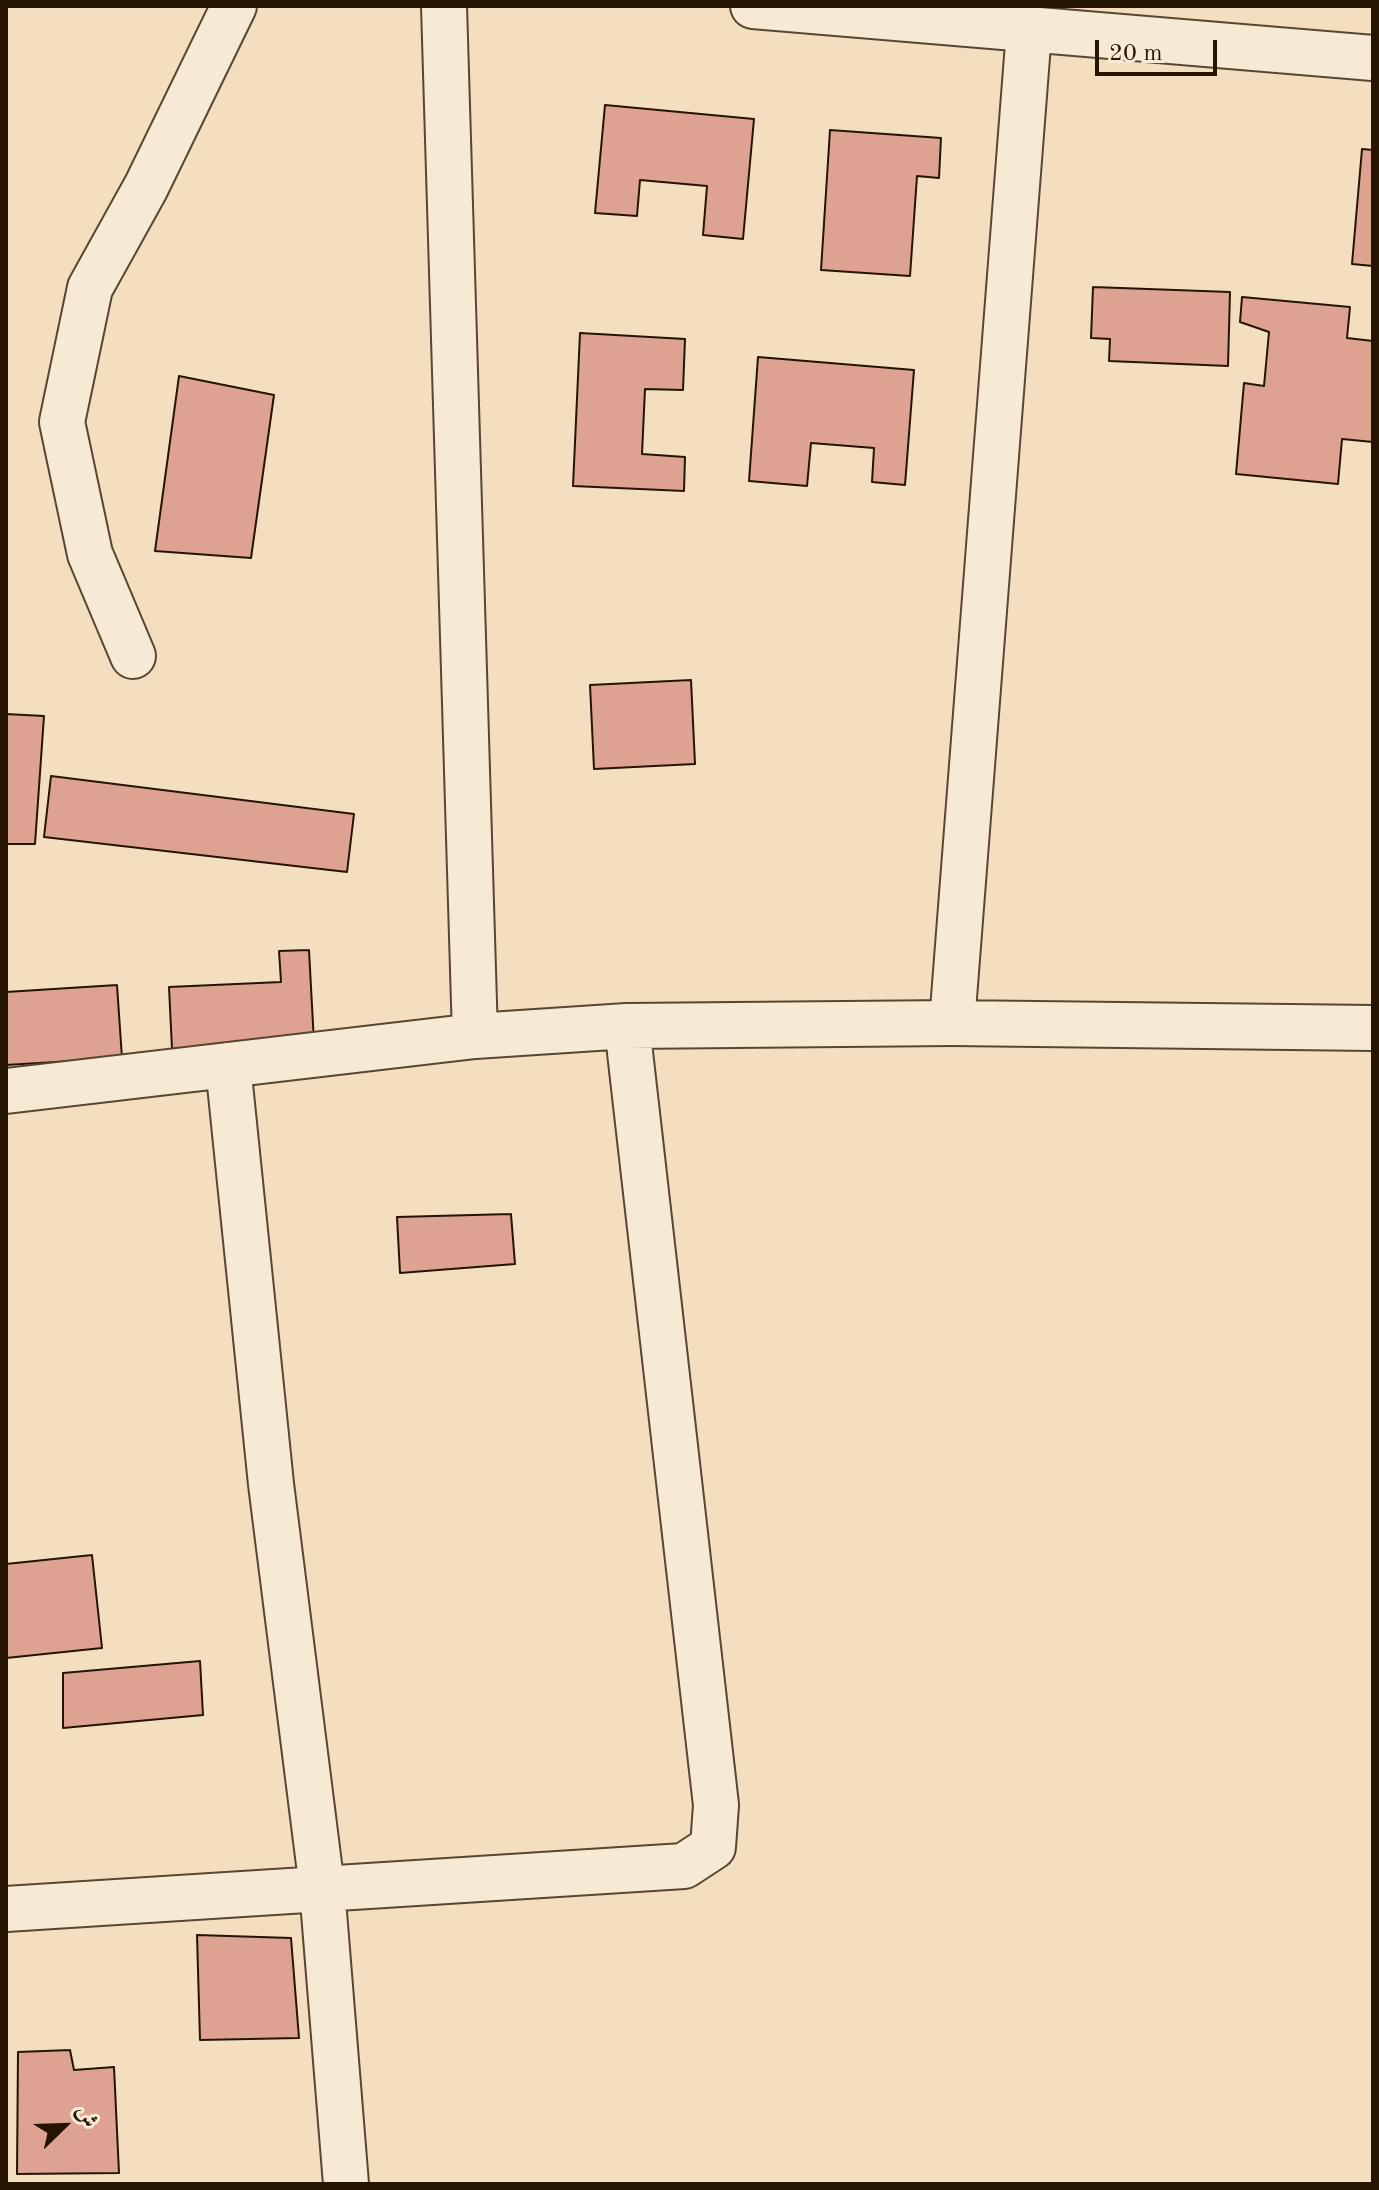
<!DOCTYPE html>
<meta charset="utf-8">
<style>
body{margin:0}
#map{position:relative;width:1379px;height:2190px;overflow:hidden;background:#f3dfbf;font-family:"Old Standard TT",Amiri,serif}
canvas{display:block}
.frame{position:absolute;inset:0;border:8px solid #241400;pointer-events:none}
.north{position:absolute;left:24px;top:2086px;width:80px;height:80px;-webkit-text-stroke:6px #f7ead5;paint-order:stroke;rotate:67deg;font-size:22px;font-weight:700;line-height:32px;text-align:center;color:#241400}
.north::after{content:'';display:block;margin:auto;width:28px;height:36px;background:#241400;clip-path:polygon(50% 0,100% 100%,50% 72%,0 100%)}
.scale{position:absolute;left:1095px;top:40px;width:122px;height:36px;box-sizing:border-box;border:4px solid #241400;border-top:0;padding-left:10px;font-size:24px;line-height:28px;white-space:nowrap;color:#241400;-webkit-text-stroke:6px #f7ead5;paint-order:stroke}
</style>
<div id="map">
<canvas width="1379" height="2190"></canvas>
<div class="frame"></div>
<div class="north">ش</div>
<div class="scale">20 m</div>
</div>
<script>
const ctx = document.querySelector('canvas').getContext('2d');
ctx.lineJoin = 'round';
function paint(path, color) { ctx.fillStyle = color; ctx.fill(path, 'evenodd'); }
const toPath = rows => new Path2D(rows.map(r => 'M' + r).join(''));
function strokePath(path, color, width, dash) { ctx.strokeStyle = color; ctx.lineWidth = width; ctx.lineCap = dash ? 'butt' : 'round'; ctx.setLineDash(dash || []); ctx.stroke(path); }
const building = toPath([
 [605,105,754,119,743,239,703,235,707,186,640,180,637,216,595,213,605,105],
 [830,130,941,138,939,178,917,176,910,276,821,270,830,130],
 [1362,149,1373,150,1373,266,1352,264,1362,149],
 [1093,287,1230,292,1228,366,1109,361,1110,339,1091,338,1093,287],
 [1242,297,1350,307,1347,338,1373,341,1373,442,1342,439,1338,484,1236,474,1244,383,1264,386,1269,332,1240,322,1242,297],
 [580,333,685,339,683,390,645,389,642,454,685,457,684,491,573,486,580,333],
 [758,357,914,370,905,485,872,482,874,448,811,443,807,486,749,481,758,357],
 [179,376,274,395,251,558,155,551,179,376],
 [691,680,695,764,594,769,590,685,691,680],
 [6,714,44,716,35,844,6,844,6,714],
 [51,776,354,814,347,872,44,837,51,776],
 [309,950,314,1043,172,1049,169,987,281,982,279,951,309,950],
 [117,985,122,1058,6,1065,6,992,117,985],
 [511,1214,515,1264,400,1273,397,1217,511,1214],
 [92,1555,102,1648,6,1658,6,1564,92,1555],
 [200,1661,203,1715,63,1728,63,1673,200,1661],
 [197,1935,291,1938,299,2038,200,2040,197,1935],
 [70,2050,74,2070,114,2067,119,2173,17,2174,18,2052,70,2050]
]);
const minor = toPath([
 [444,6,475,1036],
 [753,6,1373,58],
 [133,656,90,554,62,422,90,288,146,187,234,6],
 [952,1023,1029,31],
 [228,1065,271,1484,322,1888,346,2184],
 [6,1091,475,1036,627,1026,952,1023,1373,1028],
 [6,1909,684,1866,713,1847,716,1805,627,1026]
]);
paint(building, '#dea292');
strokePath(building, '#241400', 2);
strokePath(minor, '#584730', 48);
strokePath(minor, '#f7ead5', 44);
</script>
